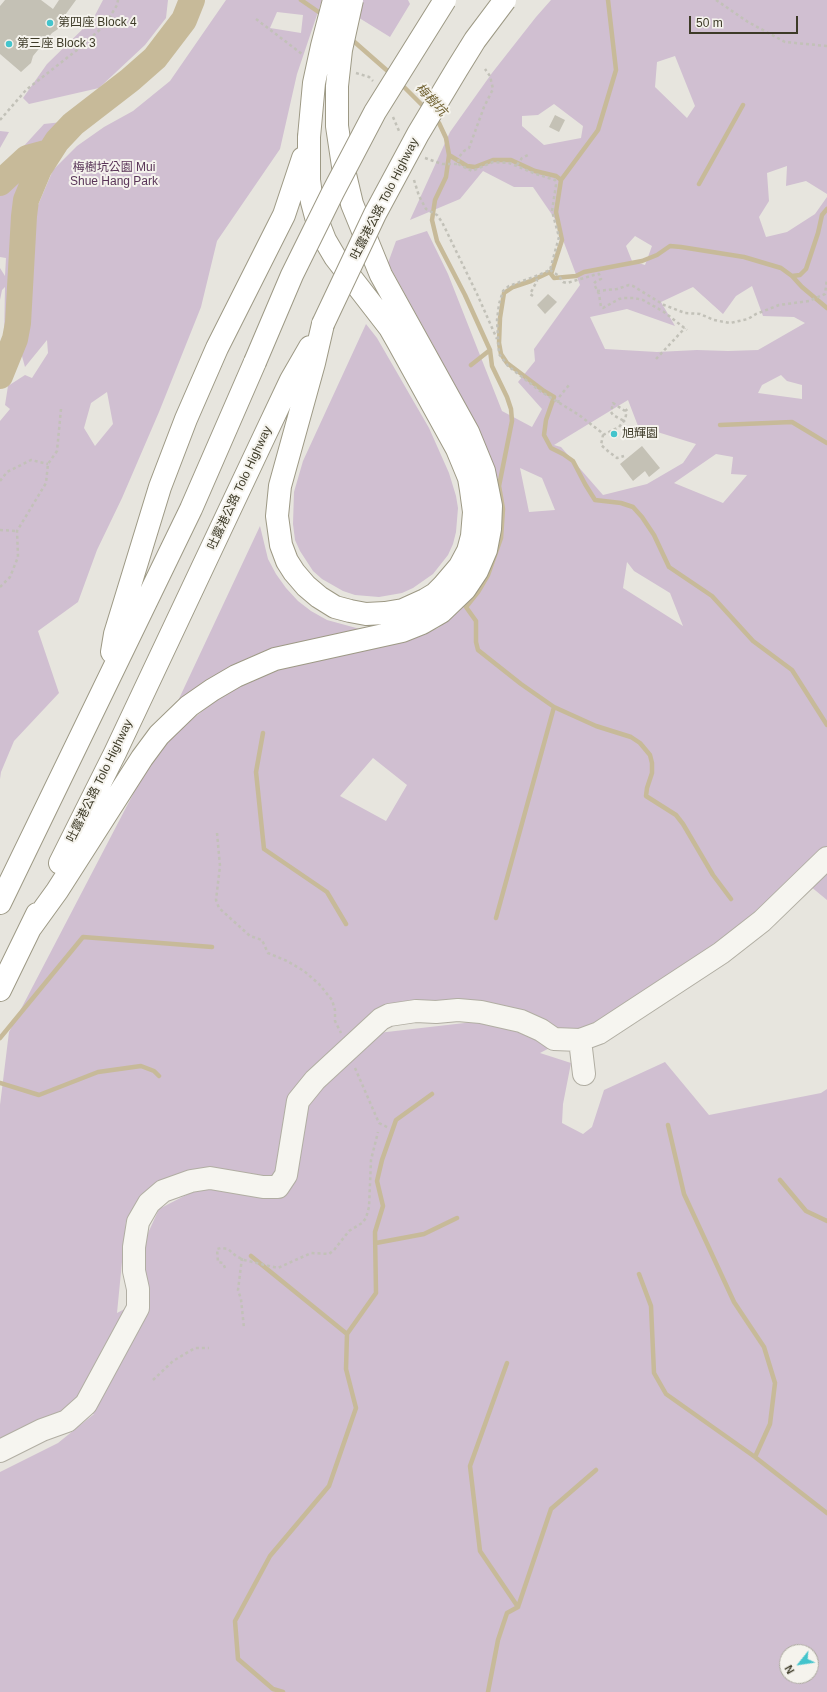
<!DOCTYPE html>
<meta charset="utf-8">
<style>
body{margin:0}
#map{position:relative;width:827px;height:1692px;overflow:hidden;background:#e7e5de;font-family:Helvetica,sans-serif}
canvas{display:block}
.north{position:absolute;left:779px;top:1644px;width:40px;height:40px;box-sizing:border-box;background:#f5f3ed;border:1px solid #aba99e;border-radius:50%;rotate:240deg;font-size:11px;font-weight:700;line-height:16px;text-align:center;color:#3d3a27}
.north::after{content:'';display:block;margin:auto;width:14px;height:18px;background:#43c4cc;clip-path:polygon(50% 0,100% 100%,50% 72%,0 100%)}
.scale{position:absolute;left:689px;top:16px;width:109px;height:18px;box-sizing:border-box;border:2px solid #3d3a27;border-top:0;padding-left:5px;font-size:12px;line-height:14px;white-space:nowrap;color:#3d3a27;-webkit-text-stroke:3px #f5f3ed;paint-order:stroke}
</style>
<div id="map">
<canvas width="827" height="1692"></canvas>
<div class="north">N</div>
<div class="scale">50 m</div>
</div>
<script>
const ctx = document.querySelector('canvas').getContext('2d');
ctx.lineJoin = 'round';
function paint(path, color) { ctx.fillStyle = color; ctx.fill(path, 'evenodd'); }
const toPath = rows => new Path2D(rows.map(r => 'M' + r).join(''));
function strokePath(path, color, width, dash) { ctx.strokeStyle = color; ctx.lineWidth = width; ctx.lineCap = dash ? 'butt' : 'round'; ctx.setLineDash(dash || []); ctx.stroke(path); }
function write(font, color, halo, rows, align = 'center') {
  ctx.font = font + ' Helvetica,"Noto Sans TC",sans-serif'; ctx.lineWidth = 4; ctx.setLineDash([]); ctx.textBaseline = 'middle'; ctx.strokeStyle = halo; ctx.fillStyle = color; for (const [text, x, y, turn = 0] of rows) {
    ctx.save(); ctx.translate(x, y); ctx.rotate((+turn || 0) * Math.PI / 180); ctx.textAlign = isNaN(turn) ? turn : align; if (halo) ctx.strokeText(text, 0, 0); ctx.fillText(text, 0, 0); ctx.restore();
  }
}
const green = toPath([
 [103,0,168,0,166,18,145,45,99,88,29,104,23,98,47,64,93,19],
 [226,0,322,0,297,74,280,149,217,241,201,307,159,412,122,498,97,550,78,602,38,631,59,693,14,741,1,772,0,779,0,421,10,409,5,405,8,386,25,375,32,378,48,353,47,340,25,367,20,349,30,293,30,252,35,212,53,170,77,146,104,127,133,111,170,81],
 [277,12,303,15,301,33,270,28],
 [107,392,113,424,95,446,84,428,91,403],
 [363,0,408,0,410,4,390,37,356,16],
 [551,0,827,0,827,194,806,181,786,186,787,166,767,173,769,201,759,217,766,237,787,232,815,214,827,197,827,850,771,907,681,969,582,1031,540,1053,571,1063,563,1104,562,1123,583,1134,592,1127,604,1090,665,1062,709,1115,821,1093,827,1089,827,1692,0,1692,0,1472,58,1443,94,1414,61,1412,0,1442,0,1105,9,1032,143,775,167,743,186,724,218,699,241,685,266,674,291,666,405,642,427,633,438,628,457,613,474,596,487,576,499,542,502,518,501,494,495,468,478,427,388,263,396,241,427,231,448,274,502,411,532,427,542,409,518,382,535,361,534,349,580,285,555,219,533,187,514,187,483,171,460,199,410,220,450,132,492,73,536,17],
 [675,56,695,106,687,118,655,87,657,62],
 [554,104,583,126,581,138,544,145,522,126,522,116,538,115],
 [635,236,652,246,645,265,632,261,626,246],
 [752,286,763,316,794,317,805,323,758,350,728,351,697,350,657,352,605,349,590,317,627,309,675,326,661,302,693,287,723,314,736,296],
 [781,375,787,381,802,385,802,399,758,393,762,385],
 [628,400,638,426,696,444,683,463,647,484,603,495,561,447,554,445],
 [716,454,733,457,731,474,747,475,723,503,674,483],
 [520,468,542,478,555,510,529,512],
 [627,562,634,571,670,593,683,626,623,588],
 [373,758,407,785,386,821,340,796],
 [384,1006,473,1022,378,1033],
 [188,1172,188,1194,159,1209,143,1244,140,1301,117,1313,126,1221,153,1190],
 [787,1652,811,1652,811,1676,787,1676],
 [62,122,33,164,20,194,12,325,4,344,5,287,2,290,0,300,0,268,5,276,6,258,0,257,0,172,44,124],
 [0,131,9,132,0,148],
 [366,324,377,338,429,428,449,473,456,496,458,508,456,532,453,544,448,555,433,574,413,588,402,593,379,597,355,595,343,591,322,579,313,571,300,551,295,540,293,524,294,492,303,461],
 [260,526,268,559,276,574,286,588,298,601,311,611,327,620,360,629,285,645,255,655,214,676,177,703],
 [827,872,827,900,810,886]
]);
const stream = toPath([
 [301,0,323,15],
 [350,38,391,74],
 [400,83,426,109],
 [434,118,439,123,446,138,449,155,467,166,475,167,493,160,511,160,535,171,556,176,561,180,556,212,562,240,552,271,531,281,513,287,504,293,500,318,499,343,501,354,507,363,544,391,554,397,546,420,544,435,551,448,563,454,573,461,585,484,595,500,621,503,633,507,642,517,654,535,669,567,712,596,753,641,792,670,827,725],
 [449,155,446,177,435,200,432,220,437,241,465,295,490,350,492,366,507,397,511,409,512,421,499,486,503,509,501,538,488,575,478,592,466,607,476,621,476,642,478,650,521,684,554,707,596,726,631,737,640,743,650,755,652,763,652,773,647,788,646,796,676,815,683,824,713,875,731,899],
 [561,180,598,130,616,70,608,0],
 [699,184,743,105],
 [552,271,551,274,554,278,576,276,584,272,642,261,657,255,670,246,681,247,744,257,781,268,792,276,802,287,827,308],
 [792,276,800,275,806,269,818,233,822,215,827,209],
 [471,365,490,350],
 [720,425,792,422,827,443],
 [263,733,256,772,264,849,327,892,346,924],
 [496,918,554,707],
 [0,1038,83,937,212,947],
 [0,1083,39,1095,98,1072,141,1066,154,1071,159,1076],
 [668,1125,684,1194,734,1302,764,1347,775,1383,770,1424,755,1457],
 [780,1180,806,1211,827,1221],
 [376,1243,424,1234,457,1218],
 [251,1256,347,1334],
 [639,1274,651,1306,654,1373,666,1394,755,1457,827,1513],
 [507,1363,470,1466,480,1551,518,1607],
 [283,1692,273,1689,238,1659,235,1621,270,1556,329,1486,356,1408,346,1369,347,1334,376,1293,375,1232,383,1206,377,1181,382,1160,396,1120,432,1094],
 [488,1692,498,1640,507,1613,518,1607,551,1509,596,1470]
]);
const river = toPath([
 [0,183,27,158,49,152],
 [0,376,15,339,18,323,24,216,26,200,39,169,57,141,73,124,130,80,155,58,184,20,192,0]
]);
const building = toPath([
 [5,0,41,0,53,9,59,0,76,0,60,22,58,29,52,33,33,56,31,63,21,72,0,54,0,6],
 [555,115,565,120,559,132,549,127],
 [548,294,557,302,545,314,537,305],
 [642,446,660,468,649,477,645,471,633,481,620,464]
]);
const path = toPath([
 [716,0,748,22,785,42,827,46],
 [256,19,302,54],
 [356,73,369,77,373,81],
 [393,117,399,131],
 [0,120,26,90,77,50,105,25,117,5,118,0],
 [425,158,442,164,458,164,459,157,464,151,469,148,484,107,493,89,490,76,485,69],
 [458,164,472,171,493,162,509,163,536,174,555,180,556,185,552,211,559,237,550,270,536,276,509,286,503,291,499,304,497,320,499,354,508,366,540,391,579,415,601,432,603,435,601,445,609,452,617,458,624,456],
 [517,165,522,158,528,155],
 [414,180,419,196,426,209,437,215,442,222,477,294,497,339],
 [550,270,559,276,563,282,567,283,594,275,599,274,601,279,595,282,594,284,599,294,601,307,603,308,619,299,624,298,634,298,643,300,664,312,687,330],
 [597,291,617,289,629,285,633,286,664,305,685,313,700,314,714,320,730,323,748,319,756,314,779,305,809,301,825,294,827,279],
 [533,296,530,294,537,281,536,276],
 [656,359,685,328],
 [558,403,560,396,569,385],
 [625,411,629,408],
 [603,435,619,427,623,422,625,420,626,415,625,411,613,403,611,412,613,415,624,421],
 [0,481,7,472,31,460,48,464],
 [0,530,17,531],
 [0,587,10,577,18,557,17,531,46,483,48,464,57,451,61,409],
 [217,833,220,866,216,900,219,908,250,936,262,940,268,953,287,961,304,971,319,984,332,1000,335,1010,335,1021,341,1033],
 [355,1068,379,1123,389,1128],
 [242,1258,238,1290,241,1299,244,1328],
 [225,1268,223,1263,218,1262,217,1249,221,1248,228,1249,236,1256,244,1260,278,1268,311,1253,329,1254,334,1250,349,1231,362,1223,366,1218,369,1207,371,1160,378,1132],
 [153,1380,173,1361,195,1348,209,1348]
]);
const minor = toPath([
 [580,1040,584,1074],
 [0,1451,42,1430,67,1421,86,1404,138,1308,138,1289,134,1271,134,1247,138,1222,149,1203,163,1191,191,1181,210,1178,263,1187,278,1187,286,1175,298,1101,315,1080,381,1019,389,1015,416,1011,436,1012,458,1010,481,1012,521,1021,541,1030,554,1039,580,1040,599,1033,721,953,762,921,827,858]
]);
const highway = toPath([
 [309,137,309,180,312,202,316,217,325,240,335,257,390,328,398,342,457,449,469,478,471,490,474,512,472,536,468,551,460,566,443,586,435,594,425,600,403,610,385,613,366,614,350,611,335,607,319,597,306,586,294,572,287,561,281,545,277,516,280,486,314,363,323,324],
 [112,652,115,634,160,487,186,419,217,348,284,215,303,158],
 [60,863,115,753,264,437,291,380,310,347],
 [0,903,191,509,255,362],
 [31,927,57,891,142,758,159,735,189,706,212,690,236,676,275,659,402,631,422,623,441,612,465,589,477,571,486,550,490,529,491,506,484,471,468,432,381,275,352,204,343,166,337,126,337,86],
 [0,990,37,914]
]);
const highwayBridge = toPath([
 [337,86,341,50,352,0],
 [309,137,314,83,322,46,334,0],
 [323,324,375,214,418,134,457,69,475,40,505,0],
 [255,362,292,275,333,192,375,112,445,0]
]);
const markers = [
 [50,23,4,"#43c4cc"],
 [9,44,4,"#43c4cc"],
 [614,434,4,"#43c4cc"]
];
const poiNames = [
 ["第四座 Block 4",58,23],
 ["第三座 Block 3",17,44],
 ["旭輝園",622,434]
];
const parkNames = [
 ["梅樹坑公園 Mui",114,168],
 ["Shue Hang Park",114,182]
];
const streetNames = [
 ["吐露港公路 Tolo Highway",385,199,-63],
 ["吐露港公路 Tolo Highway",240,488,-65],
 ["吐露港公路 Tolo Highway",100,781,-64]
];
const waterNames = [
 ["梅樹坑",431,100,47]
];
paint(green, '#d0bfd1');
strokePath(stream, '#c7ba99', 4.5);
strokePath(river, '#c7ba99', 26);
paint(building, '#c4c1b5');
strokePath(minor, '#b1aea3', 24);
strokePath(highway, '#9d9985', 24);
strokePath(path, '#c2c1b8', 2.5, [3, 3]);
strokePath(minor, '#f6f5f0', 22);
strokePath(highway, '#fff', 22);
strokePath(highwayBridge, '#9d9985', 24, []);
strokePath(highwayBridge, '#fff', 22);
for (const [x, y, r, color] of markers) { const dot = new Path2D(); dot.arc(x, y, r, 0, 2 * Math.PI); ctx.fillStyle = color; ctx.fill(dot); strokePath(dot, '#f5f3ed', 1.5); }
write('12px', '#3d3a27', '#f5f3ed', poiNames, 'left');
write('12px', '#593558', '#f5f3ed', parkNames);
write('12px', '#3d3a27', '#f5f3ed', streetNames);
write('italic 13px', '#716232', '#f5f3ed', waterNames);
</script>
